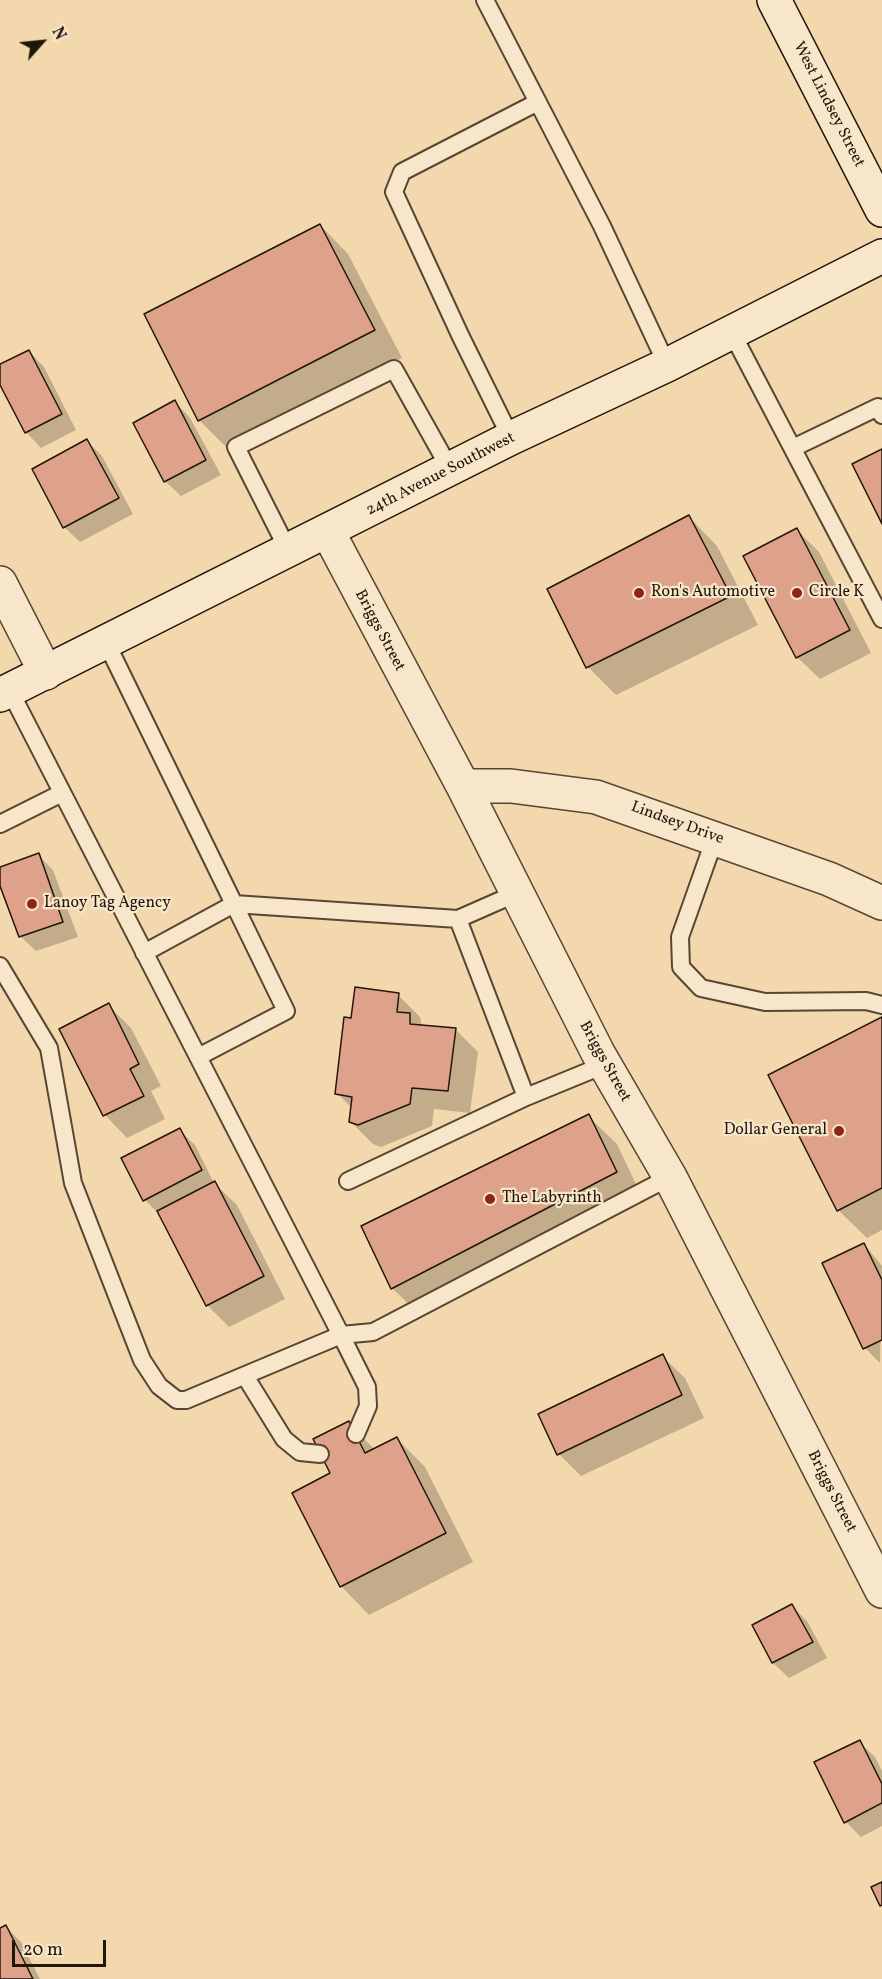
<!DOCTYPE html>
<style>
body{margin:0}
#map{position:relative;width:882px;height:1979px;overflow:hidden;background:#f3d8ad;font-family:Vollkorn,serif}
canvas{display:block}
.north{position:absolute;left:12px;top:12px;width:60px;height:60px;-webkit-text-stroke:4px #f7e6ca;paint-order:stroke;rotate:63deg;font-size:16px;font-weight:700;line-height:24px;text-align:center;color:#22160a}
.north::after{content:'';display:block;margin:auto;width:21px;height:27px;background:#22160a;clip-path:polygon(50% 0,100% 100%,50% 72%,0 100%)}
.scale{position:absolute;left:12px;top:1940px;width:94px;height:27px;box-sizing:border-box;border:3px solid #22160a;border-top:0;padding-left:8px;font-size:18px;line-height:21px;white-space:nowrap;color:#22160a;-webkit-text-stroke:4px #f7e6ca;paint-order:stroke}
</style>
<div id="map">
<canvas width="882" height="1979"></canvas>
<div class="north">N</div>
<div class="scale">20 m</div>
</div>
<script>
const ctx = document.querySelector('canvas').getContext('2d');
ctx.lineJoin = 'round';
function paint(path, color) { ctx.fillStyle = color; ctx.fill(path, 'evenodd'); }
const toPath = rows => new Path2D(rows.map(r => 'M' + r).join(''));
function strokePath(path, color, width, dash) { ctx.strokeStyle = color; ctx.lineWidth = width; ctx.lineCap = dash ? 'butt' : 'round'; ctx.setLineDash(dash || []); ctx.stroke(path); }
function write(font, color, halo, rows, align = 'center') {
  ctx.font = font + ' Vollkorn,serif'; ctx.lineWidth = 4.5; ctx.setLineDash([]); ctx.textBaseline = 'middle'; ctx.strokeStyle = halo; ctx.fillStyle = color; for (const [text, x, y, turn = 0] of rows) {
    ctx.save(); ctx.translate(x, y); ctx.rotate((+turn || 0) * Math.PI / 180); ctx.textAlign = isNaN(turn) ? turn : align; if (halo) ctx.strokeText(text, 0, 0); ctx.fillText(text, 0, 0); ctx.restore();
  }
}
const shadow = toPath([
 [320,225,348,254,402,358,227,448,199,420],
 [29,351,44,367,76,430,41,448,26,432,0,382,0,366],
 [175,402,190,418,221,475,181,496,165,481],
 [87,441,102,456,133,514,80,542,64,527],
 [689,517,717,546,758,625,616,695,588,667],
 [797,530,819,552,871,653,820,679,797,657],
 [38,855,53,870,78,937,36,951,20,936,0,882,0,868],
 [398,995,420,1017,422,1027,455,1029,478,1052,470,1113,434,1109,432,1126,381,1147,373,1144,350,1121,352,1108,337,1093,352,1019],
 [108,1005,131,1028,161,1086,151,1091,165,1119,127,1138,105,1115,61,1029],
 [882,1020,882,1230,867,1238,838,1210],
 [588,1116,617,1144,644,1201,421,1316,392,1288],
 [179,1130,195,1145,214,1183,237,1205,285,1299,229,1327,207,1305,160,1215,145,1200],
 [864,1244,882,1266,880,1363,865,1348],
 [662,1356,685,1378,704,1418,581,1476,559,1454],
 [349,1423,375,1450,397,1439,425,1467,473,1562,369,1615,341,1586,332,1474],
 [792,1606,807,1621,827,1658,789,1678,773,1663,754,1625],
 [859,1742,875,1757,882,1771,882,1826,861,1837,846,1822],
 [6,1927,21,1942,40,1979,0,1979,0,1930]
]);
const building = toPath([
 [320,224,375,330,198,421,144,314,320,224],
 [29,350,62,414,25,433,0,385,0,364,29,350],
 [175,400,206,460,164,482,133,423,175,400],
 [87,439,119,498,63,528,32,469,87,439],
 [882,449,882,524,852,464,882,449],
 [689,515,731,596,586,668,547,589,689,515],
 [797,528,850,630,796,658,743,556,797,528],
 [39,853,63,922,19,937,0,886,0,867,39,853],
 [355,987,399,993,397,1012,410,1013,410,1024,456,1028,448,1091,412,1088,410,1104,358,1125,349,1122,352,1097,335,1094,344,1017,351,1018,355,987],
 [109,1003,139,1064,130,1069,144,1096,103,1116,59,1029,109,1003],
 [882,1017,882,1188,837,1211,768,1075,882,1017],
 [589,1114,617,1172,391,1289,361,1226,589,1114],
 [180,1128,202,1170,143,1201,121,1158,180,1128],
 [215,1181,264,1276,206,1306,157,1211,215,1181],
 [864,1243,882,1280,882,1340,863,1349,822,1263,864,1243],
 [663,1354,682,1395,557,1455,538,1414,663,1354],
 [349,1421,365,1453,397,1437,446,1533,340,1587,292,1493,330,1473,313,1439,349,1421],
 [792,1604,813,1642,772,1663,752,1625,792,1604],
 [860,1740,882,1784,882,1803,844,1823,814,1762,860,1740],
 [882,1882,882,1905,880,1906,871,1887,882,1882],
 [6,1925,33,1979,0,1979,0,1928,6,1925]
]);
const service = toPath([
 [485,0,602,226,667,365],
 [732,333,882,619],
 [511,438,461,337,394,192,402,172,538,102],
 [793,448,878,407,882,415],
 [289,552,236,447,394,369,450,469],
 [106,642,234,904,458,919,517,893],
 [10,691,341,1335,373,1332,670,1177],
 [0,824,62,793],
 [715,838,680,937,681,967,701,988,765,1002,866,1001,882,1005],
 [458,919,526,1097,604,1065],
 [144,953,234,904,286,1011,198,1057],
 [0,966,49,1048,73,1183,142,1360,159,1386,177,1400,186,1400,341,1335,367,1387,368,1406,356,1434],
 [348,1181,526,1097],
 [245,1376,284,1439,300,1452,320,1454]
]);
const minor = toPath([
 [328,532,463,786,598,1053,670,1177,882,1591],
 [0,583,46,673],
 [463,786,511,786,596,797,829,879,882,903]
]);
const secondary = toPath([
 [774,0,882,210],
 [0,695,511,438,667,365,882,256]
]);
const markers = [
 [639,593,6,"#8f2418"],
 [797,593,6,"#8f2418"],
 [32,904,6,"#8f2418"],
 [839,1131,6,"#8f2418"],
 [490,1199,6,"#8f2418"]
];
const streetNames = [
 ["West Lindsey Street",828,105,63],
 ["24th Avenue Southwest",441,475,-27],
 ["Briggs Street",379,631,62],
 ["Lindsey Drive",677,824,20],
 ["Briggs Street",604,1062,61],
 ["Briggs Street",831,1492,63]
];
const poiNames = [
 ["Ron's Automotive",651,593],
 ["Circle K",809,593],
 ["Lanoy Tag Agency",44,904],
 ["Dollar General",827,1131,"right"],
 ["The Labyrinth",502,1199]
];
paint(shadow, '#0003');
paint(building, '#dea18a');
strokePath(building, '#22160a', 1.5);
strokePath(service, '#564633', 20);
strokePath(minor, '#564633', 36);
strokePath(secondary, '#22160a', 36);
strokePath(service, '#f7e6ca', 16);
strokePath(minor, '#f7e6ca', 33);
strokePath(secondary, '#f7e6ca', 33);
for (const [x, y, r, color] of markers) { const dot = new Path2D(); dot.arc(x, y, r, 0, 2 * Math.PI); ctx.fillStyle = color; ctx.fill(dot); strokePath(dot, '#f7e6ca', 2); }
write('16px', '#22160a', '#f7e6ca', streetNames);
write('16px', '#22160a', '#f7e6ca', poiNames, 'left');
</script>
